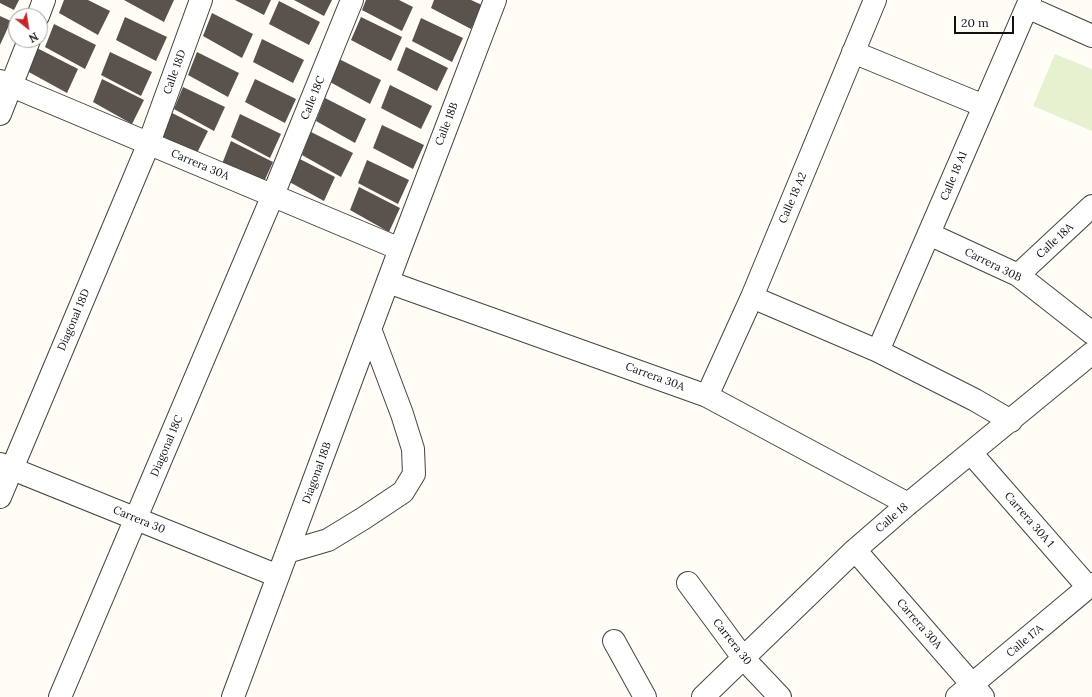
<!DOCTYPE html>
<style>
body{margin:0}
#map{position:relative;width:1092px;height:697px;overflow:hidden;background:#fffdf5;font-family:Lora,serif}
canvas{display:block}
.north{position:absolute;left:8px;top:8px;width:40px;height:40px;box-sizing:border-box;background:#fff;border:1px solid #a0a0a0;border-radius:50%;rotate:150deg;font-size:11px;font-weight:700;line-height:16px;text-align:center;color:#111}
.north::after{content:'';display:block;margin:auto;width:14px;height:18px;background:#c4262e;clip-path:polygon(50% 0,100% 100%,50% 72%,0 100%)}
.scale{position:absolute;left:954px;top:16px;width:60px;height:18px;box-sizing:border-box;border:2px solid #111;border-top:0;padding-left:5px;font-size:12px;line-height:14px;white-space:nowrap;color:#111;-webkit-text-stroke:3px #fff;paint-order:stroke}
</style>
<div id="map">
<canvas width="1092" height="697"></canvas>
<div class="north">N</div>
<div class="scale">20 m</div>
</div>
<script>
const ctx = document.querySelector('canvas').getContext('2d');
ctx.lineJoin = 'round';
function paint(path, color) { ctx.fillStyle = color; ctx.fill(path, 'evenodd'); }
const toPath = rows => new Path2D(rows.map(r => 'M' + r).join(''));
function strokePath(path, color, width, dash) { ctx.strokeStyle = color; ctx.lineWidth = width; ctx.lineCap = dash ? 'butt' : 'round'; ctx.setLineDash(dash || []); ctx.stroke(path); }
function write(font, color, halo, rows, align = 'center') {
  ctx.font = font + ' Lora,serif'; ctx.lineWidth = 4; ctx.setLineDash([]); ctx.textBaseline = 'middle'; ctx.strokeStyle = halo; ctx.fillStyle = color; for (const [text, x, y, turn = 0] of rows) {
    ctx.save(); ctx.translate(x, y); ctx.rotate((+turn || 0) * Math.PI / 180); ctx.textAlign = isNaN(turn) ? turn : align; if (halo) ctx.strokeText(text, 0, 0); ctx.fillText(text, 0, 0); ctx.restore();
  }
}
const pitch = toPath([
 [1055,54,1092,69,1092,131,1033,106]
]);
const building = toPath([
 [0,0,19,0,14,10,0,3],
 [64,0,88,0,110,11,98,35,59,13],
 [124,0,174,0,164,22],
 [235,0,271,0,264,15],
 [294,0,332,0,324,16],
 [366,0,399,0,413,7,402,31,362,10],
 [434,0,471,0,482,5,471,29,431,8],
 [279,1,320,22,309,45,269,24],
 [212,13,253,34,242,58,203,36],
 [0,16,11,21,0,45],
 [125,17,167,37,156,61,116,40],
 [361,17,402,37,391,61,351,40],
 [421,18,463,38,452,62,412,41],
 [54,24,96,45,85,69,45,47],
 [262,39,304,60,293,83,253,62],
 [406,47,448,68,437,91,397,70],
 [37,48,78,69,67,93,27,71],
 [110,52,152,72,141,96,101,75],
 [197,52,239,73,228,97,188,75],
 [339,59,381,80,370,104,330,82],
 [102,79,144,100,132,124,93,102],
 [255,79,296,99,285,123,245,102],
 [390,85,432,106,421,129,381,108],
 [183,87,225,107,214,131,174,109],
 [325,98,366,119,355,143,316,121],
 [166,110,208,131,196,155,157,133],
 [240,114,281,134,270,158,231,137],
 [382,125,424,145,413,169,373,148],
 [311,132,353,153,341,177,302,155],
 [231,141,273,162,262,186,222,164],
 [294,156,335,177,324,201,284,179],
 [367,160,409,180,398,204,358,183],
 [359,187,400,208,389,232,350,210]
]);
const minor = toPath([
 [1027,7,1092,36],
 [38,16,44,0],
 [853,52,984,106],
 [0,81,400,249],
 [0,114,29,40],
 [929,234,1018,275,1092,333],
 [1018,275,1092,206],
 [388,282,707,396,908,504],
 [752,297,878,351,975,400,1011,421],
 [878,351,1030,0],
 [707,396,752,297,875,0],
 [971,453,1088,587],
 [0,464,278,576],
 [0,497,149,143,201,0],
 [855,550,983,697],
 [287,552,328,540,364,518,403,492,414,474,413,449,402,414,370,329],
 [688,583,744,659,780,697],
 [614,641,645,697],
 [60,697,273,195,352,0],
 [233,697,400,249,495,0],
 [703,697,855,550,908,504,1092,353],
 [957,697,1092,584]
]);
const streetNames = [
 ["Calle 18D",175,72,-70],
 ["Calle 18C",313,98,-68],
 ["Calle 18B",447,124,-69],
 ["Carrera 30A",200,165,23],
 ["Calle 18 A1",954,176,-67],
 ["Calle 18 A2",793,198,-67],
 ["Calle 18A",1055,241,-43],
 ["Carrera 30B",993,265,26],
 ["Diagonal 18D",74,320,-67],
 ["Carrera 30A",655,377,20],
 ["Diagonal 18C",167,446,-67],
 ["Diagonal 18B",317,473,-70],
 ["Calle 18",892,518,-41],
 ["Carrera 30",139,520,22],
 ["Carrera 30A 1",1029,520,49],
 ["Carrera 30A",919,624,49],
 ["Calle 17A",1025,641,-40],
 ["Carrera 30",732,642,52]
];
paint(pitch, '#e6f2cf');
paint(building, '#5a524d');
strokePath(minor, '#444', 24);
strokePath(minor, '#fff', 22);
write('11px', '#111', '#fff', streetNames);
</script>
